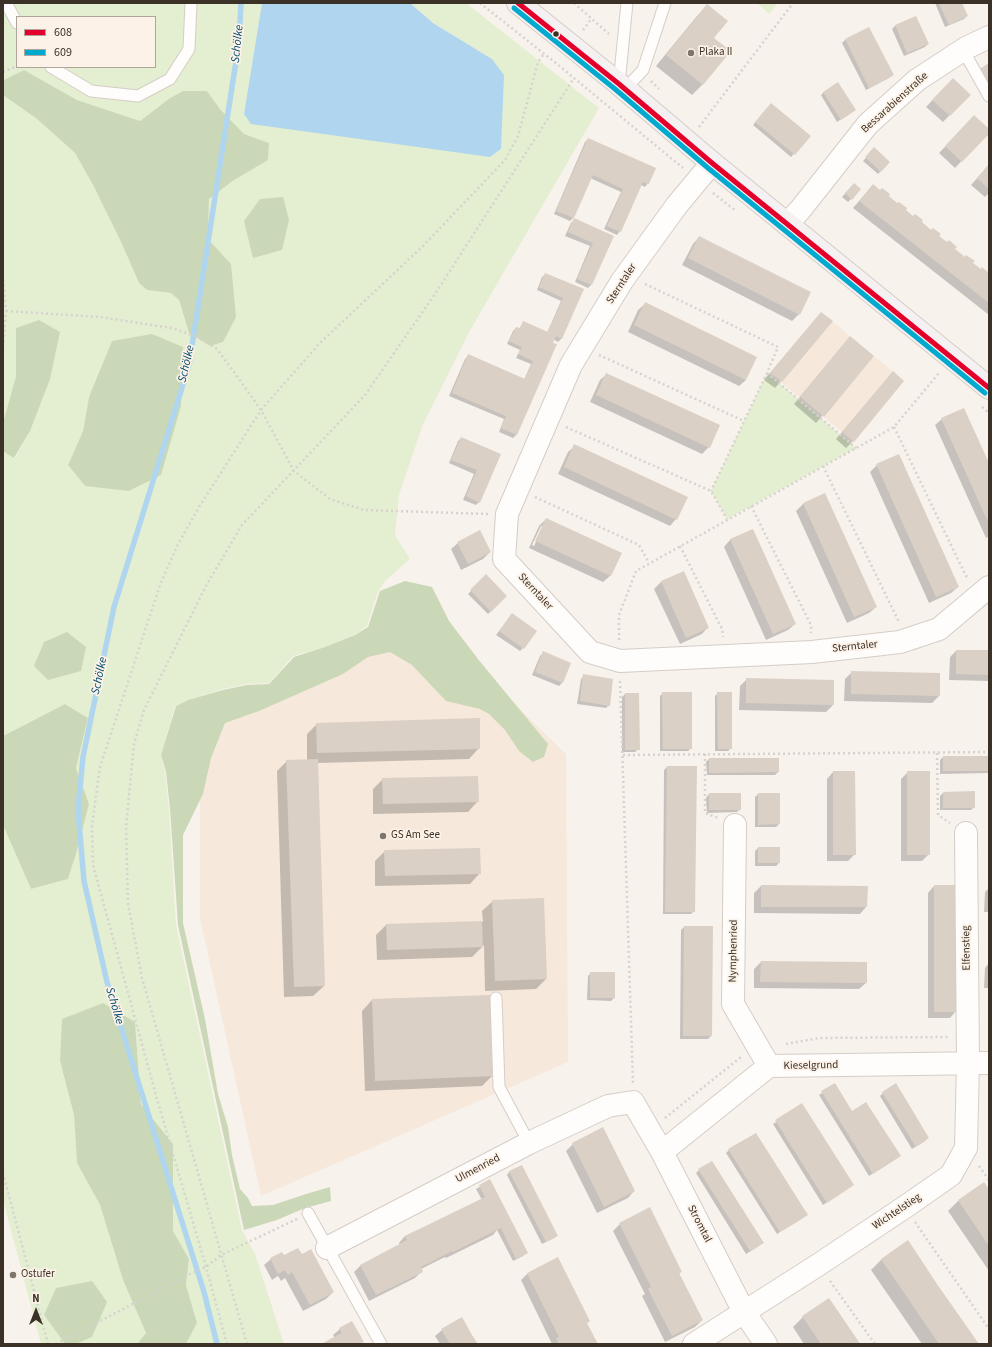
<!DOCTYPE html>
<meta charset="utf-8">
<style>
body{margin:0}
#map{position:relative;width:992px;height:1347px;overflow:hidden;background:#f8f2ec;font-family:"Source Sans 3",sans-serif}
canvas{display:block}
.frame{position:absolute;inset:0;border:4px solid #3c3127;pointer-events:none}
.legend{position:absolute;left:16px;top:16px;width:140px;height:52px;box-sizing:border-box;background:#fdf2e7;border:1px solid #b0a59a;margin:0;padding:5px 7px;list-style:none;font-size:12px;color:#3c3127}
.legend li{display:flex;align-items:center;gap:8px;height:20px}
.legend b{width:20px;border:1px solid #b0a59a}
.north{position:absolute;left:16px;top:1291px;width:40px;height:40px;-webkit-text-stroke:3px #fdf2e7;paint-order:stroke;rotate:0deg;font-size:11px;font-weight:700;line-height:16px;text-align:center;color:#3c3127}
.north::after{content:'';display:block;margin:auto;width:14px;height:18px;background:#3c3127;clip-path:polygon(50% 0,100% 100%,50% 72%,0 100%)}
</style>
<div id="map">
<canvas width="992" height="1347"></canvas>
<div class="frame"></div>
<ul class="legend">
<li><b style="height:5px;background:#e4002b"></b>608</li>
<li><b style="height:5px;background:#00a9ce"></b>609</li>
</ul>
<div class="north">N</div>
</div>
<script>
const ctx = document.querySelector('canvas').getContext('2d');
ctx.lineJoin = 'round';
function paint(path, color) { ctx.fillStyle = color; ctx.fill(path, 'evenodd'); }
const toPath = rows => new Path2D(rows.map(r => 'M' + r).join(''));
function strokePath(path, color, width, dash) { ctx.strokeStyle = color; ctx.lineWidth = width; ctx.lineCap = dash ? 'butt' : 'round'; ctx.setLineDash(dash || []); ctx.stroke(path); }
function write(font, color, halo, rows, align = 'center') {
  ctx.font = font + ' "Source Sans 3",sans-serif'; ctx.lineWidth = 3.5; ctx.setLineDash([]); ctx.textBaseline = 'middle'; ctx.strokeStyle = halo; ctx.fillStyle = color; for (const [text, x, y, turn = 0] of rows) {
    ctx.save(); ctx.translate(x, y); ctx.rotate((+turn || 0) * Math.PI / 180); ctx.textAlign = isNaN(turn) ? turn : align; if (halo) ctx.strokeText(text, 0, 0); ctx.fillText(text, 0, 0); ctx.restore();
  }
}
const built = toPath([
 [821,312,904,381,854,442,770,373],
 [421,613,566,754,568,1062,261,1196,200,918,200,731]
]);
const green = toPath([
 [3,3,262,3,244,114,492,59,433,23,410,3,466,3,599,108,468,334,423,424,399,495,395,535,410,559,384,582,377,594,367,626,354,635,325,647,293,656,269,683,247,684,223,689,188,700,175,706,161,756,165,772,169,810,176,925,242,1230,255,1254,284,1344,186,1344,197,1323,186,1285,189,1259,173,1231,173,1144,141,1104,135,1022,60,1061,74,1115,77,1163,100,1205,123,1280,146,1333,137,1344,76,1344,92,1337,44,1315,65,1344,41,1344,3,1200,3,825,31,889,68,879,76,854,89,804,76,768,88,718,65,704,3,736,3,451,15,458,30,431,16,328,16,376,3,423,3,95,37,119,75,153,94,187,121,242,139,283,147,290,171,292,179,300,189,333,231,264,208,239,209,199,234,180,269,143,244,134,220,109,207,91,183,91,170,98,140,121,77,100,24,70,4,80,3,83],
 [17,17,155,17,155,67,17,67],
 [89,397,85,486,68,465,83,431],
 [757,3,778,3,769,14],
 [767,373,856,448,727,519,711,491]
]);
const forest = toPath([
 [24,70,77,100,140,121,170,98,183,91,207,91,220,109,244,134,269,143,268,160,234,180,209,199,208,239,231,264,236,317,223,342,210,346,189,333,179,300,171,293,147,290,139,283,121,242,94,187,75,153,37,119,3,95,4,80],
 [283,197,289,220,282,250,253,258,244,221,260,199],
 [39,320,60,332,50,379,30,431,14,458,3,451,3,423,16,376,16,328],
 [152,334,183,347,181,406,161,475,129,491,85,486,68,465,83,431,89,397,112,341],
 [405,581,432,587,449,621,478,659,548,744,544,757,533,762,519,751,505,730,489,714,480,709,446,701,412,665,390,652,368,657,343,674,259,711,225,723,211,758,203,794,183,835,183,923,205,1019,218,1094,228,1127,232,1155,240,1189,248,1198,252,1206,273,1205,306,1194,330,1187,331,1201,305,1208,277,1220,244,1230,178,925,170,809,166,772,161,755,176,706,188,700,223,690,247,685,269,684,294,657,325,647,355,635,368,627,380,591],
 [67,632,86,647,81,671,48,680,34,666,44,642],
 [65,704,88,718,76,768,89,804,76,854,68,879,31,889,3,825,3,736],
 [103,1003,135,1022,141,1104,173,1144,173,1231,189,1259,186,1285,197,1323,186,1344,137,1344,146,1333,123,1280,100,1205,77,1163,74,1115,60,1061,62,1019],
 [92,1281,107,1302,92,1337,76,1344,65,1344,44,1315,56,1288]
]);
const water = toPath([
 [262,3,410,3,433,23,492,59,504,75,501,149,490,157,251,124,244,114]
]);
const shadow = toPath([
 [935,3,961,3,967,16,964,19,945,27],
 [707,6,713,38,729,52,702,85,692,95,656,66,697,16],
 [916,17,928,44,925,47,904,56,892,29,895,26],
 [869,28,893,75,889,78,866,90,842,43,845,40],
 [946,86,969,95,943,122,926,107],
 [824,92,855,110,837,122,821,95],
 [768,107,809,136,791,157,753,125],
 [968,123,989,130,989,132,955,168,939,153],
 [588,139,648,183,645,187,641,185,620,231,617,235,604,229,621,192,590,178,573,218,570,221,554,214,585,142],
 [874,149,889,162,878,174,863,161],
 [989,165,989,193,985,197,971,185],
 [873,185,981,270,989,274,989,315,853,208],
 [851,187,851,199,848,202,842,197],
 [574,220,612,236,591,285,588,288,575,282,590,246,565,236,571,223],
 [699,237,799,314,792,321,682,265,693,244],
 [546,274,582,290,561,339,558,342,553,339,551,343,555,345,516,435,513,438,499,432,504,419,449,396,465,359,468,356,524,380,531,364,516,358,520,350,507,344,513,331,516,328,519,329,524,322,547,333,561,301,537,290,542,277],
 [645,304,746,380,739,386,628,332,638,310],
 [821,313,831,321,775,388,764,380],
 [844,344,873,356,816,423,794,404],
 [893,372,853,441,846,448,836,439],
 [607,374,709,447,702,454,590,402,600,380],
 [942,419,989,465,989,536,986,538,935,425],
 [461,438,499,454,479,502,476,505,463,500,474,474,449,463,458,441],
 [575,446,676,519,670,526,558,474,568,452],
 [877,465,958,587,951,593,929,603,870,472],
 [825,494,876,607,869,613,847,623,796,511,803,504],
 [546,519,620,554,610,576,603,582,529,548,539,526],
 [541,526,543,526,534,546,532,545],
 [752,530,795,624,788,630,766,640,724,547,730,540],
 [458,543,490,552,483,559,461,570,451,549],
 [683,572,708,627,702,634,680,644,654,589,661,582],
 [486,576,506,596,488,614,468,594],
 [512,614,523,648,520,651,496,635],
 [956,651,989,651,989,681,949,680,950,657],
 [543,653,562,683,559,686,532,675,540,656],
 [852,672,939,696,932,703,844,701,845,679],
 [584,676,609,705,606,708,577,704,581,679],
 [747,679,833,705,826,712,739,710,740,686],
 [663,693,691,748,688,751,660,751,660,696],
 [718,693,731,748,728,751,715,751,715,696],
 [625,694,638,694,639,749,635,752,622,752,622,697],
 [317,724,479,748,469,759,317,763,324,986,313,996,284,997,277,771,287,761,307,760,307,734],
 [943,757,989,757,989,773,940,774,940,760],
 [709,759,778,772,775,775,707,775,706,762],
 [667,767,696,767,694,911,691,914,663,914,664,770],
 [833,772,855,854,848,861,827,861,827,779],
 [908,772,929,854,922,861,901,861,901,779],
 [383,779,478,801,468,812,373,814,373,789],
 [943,793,974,807,971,810,940,810,940,796],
 [709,794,740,809,737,812,707,813,706,798],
 [758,794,779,794,779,824,776,827,755,827,755,797],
 [758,848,779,848,779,863,776,866,755,866,755,851],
 [385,851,480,873,470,884,375,886,375,861],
 [761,886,866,907,860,914,754,913,754,893],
 [934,886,956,1011,950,1018,928,1018,928,893],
 [989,888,989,912,984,912,985,892],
 [493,901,546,979,536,989,485,991,484,945,472,957,377,960,376,935,386,925,483,922,482,911],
 [684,927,712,927,711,1036,708,1039,680,1039,681,930],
 [761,962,866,963,866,983,859,989,754,988,754,969],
 [989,963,989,988,984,988,985,968],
 [591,973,614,998,611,1001,587,1000,588,976],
 [372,1000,492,1076,482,1086,365,1091,362,1011],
 [835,1084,852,1112,899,1156,869,1176,819,1095],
 [883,1093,928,1138,925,1141,912,1149,880,1096],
 [802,1105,853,1185,823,1205,773,1124],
 [573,1144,634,1191,628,1198,597,1213,566,1151],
 [729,1150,803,1218,777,1234,726,1153],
 [699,1170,759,1246,746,1254,696,1173],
 [510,1171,557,1235,554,1238,542,1244,507,1175],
 [490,1181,526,1253,523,1256,513,1261,497,1230,493,1235,446,1258,445,1257,421,1269,422,1271,415,1278,369,1301,354,1272,361,1265,400,1245,399,1243,405,1236,482,1200,476,1189],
 [984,1183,989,1190,989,1271,948,1211,958,1201],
 [620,1224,681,1271,679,1274,702,1320,695,1327,665,1342,642,1296,645,1294,613,1231],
 [907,1242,978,1344,922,1344,871,1270,881,1260],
 [301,1255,333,1292,326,1299,303,1311,285,1278,281,1281,278,1276,272,1280,264,1265,271,1259],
 [527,1274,589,1321,586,1324,597,1344,552,1344,521,1280],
 [803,1317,860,1344,804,1344,793,1327],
 [352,1322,363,1344,323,1344,335,1338,333,1335,340,1329],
 [442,1330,477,1344,440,1344,435,1336]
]);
const stream = toPath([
 [217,1344,204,1292,188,1241,107,982,84,881,78,810,83,757,114,607,189,365,239,42,241,3]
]);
const building = toPath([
 [939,3,962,3,968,16,949,25],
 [707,4,728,21,714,38,731,51,703,85,666,55],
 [916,16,929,44,907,53,895,25],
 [869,27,894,75,869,88,845,39],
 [989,63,989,81,985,83,978,70],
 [953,78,971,95,950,116,932,100],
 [838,82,856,110,841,120,823,92],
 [771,103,811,136,795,155,755,122],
 [974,115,989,129,989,134,962,162,945,146],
 [588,138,656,168,649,184,643,182,621,232,607,226,623,189,593,175,574,218,556,211],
 [874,147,890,162,881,172,865,157],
 [989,164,989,189,977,178],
 [854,183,861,189,852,200,845,193],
 [873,184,880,190,882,188,890,194,889,196,897,203,899,202,907,208,906,210,913,216,915,214,923,220,922,222,931,230,933,228,941,234,939,236,947,242,949,240,957,247,955,249,965,257,966,255,975,261,973,263,981,269,982,267,989,273,989,303,859,201],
 [574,218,614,236,592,285,577,279,593,243,568,232],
 [699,236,811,292,800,315,688,258],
 [545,273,584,289,562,339,556,336,553,343,557,344,517,435,501,428,506,416,452,393,468,354,525,379,533,361,518,354,522,347,509,341,516,327,520,328,523,321,548,332,563,298,539,287],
 [645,302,757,357,746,380,634,325],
 [821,312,833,321,782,382,770,373],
 [850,336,874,356,824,417,800,397],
 [893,371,904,381,854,442,842,432],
 [606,373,720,425,710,448,596,395],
 [964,408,989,463,989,524,941,418],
 [461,437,501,454,480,503,466,496,477,470,451,460],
 [574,444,688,497,677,520,564,467],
 [899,454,959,587,936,597,876,464],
 [825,493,877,607,854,617,803,503],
 [546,518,622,553,611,576,535,541],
 [753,529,796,624,773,634,730,539],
 [480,530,491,552,468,564,457,542],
 [684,571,709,628,686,638,661,581],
 [486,574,507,596,491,612,470,590],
 [512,613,537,631,524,649,499,631],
 [956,650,989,650,989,675,956,674],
 [543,651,571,663,563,683,535,672],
 [851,671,940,673,940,696,851,694],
 [583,674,613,679,610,706,580,701],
 [746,678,834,680,834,705,746,703],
 [662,692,692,692,692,749,663,749],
 [717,692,732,692,732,749,718,749],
 [625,693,639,693,640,750,625,750],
 [480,718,480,749,317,753,316,723],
 [943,756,989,756,989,771,943,771],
 [709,758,779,758,779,772,709,773],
 [318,759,325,986,294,987,286,760],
 [667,766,697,766,695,912,665,912],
 [833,771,855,771,856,855,833,855],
 [907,771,930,771,930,855,907,855],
 [478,776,479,802,383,804,382,778],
 [975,791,975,808,943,808,943,792],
 [709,793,741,793,741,810,709,810],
 [758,793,780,793,780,824,758,825],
 [758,847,780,847,780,863,758,863],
 [480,848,481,874,385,876,384,850],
 [761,885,868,886,867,907,761,907],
 [934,885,957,885,957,1012,934,1012],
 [544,898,547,979,495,981,492,900],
 [482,921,483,947,387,950,386,924],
 [684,926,713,926,712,1036,683,1036],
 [761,961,867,962,867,983,760,982],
 [590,972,615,972,615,998,590,998],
 [490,995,493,1076,375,1081,372,999],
 [835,1083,852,1111,866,1102,901,1156,873,1174,821,1091],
 [896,1083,929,1138,916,1147,882,1092],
 [802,1103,854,1185,827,1203,775,1120],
 [603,1127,635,1191,604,1207,572,1143],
 [756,1133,808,1215,780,1232,728,1149],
 [712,1161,764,1243,750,1251,698,1169],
 [522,1165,558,1236,546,1242,509,1171],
 [490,1179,528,1253,516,1259,501,1228,453,1252,452,1251,421,1267,423,1272,376,1295,360,1265,407,1240,405,1236,485,1197,479,1185],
 [984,1182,989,1189,989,1246,958,1200],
 [650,1207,682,1272,679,1273,703,1320,672,1336,648,1289,651,1287,619,1223],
 [908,1240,937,1284,979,1344,939,1344,881,1259],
 [298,1248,302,1254,311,1249,334,1292,310,1305,292,1272,288,1275,285,1270,278,1274,270,1258,282,1252,284,1255],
 [558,1257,590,1321,587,1323,598,1344,559,1344,556,1338,559,1337,527,1273],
 [829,1298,859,1342,861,1344,821,1344,802,1316],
 [462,1317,472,1335,478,1344,450,1344,441,1329],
 [352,1321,364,1342,362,1342,363,1344,321,1344,342,1333,339,1328]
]);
const path = toPath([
 [480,3,557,64,683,168],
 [574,3,609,34],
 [583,30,592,18],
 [3,72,17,66],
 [651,81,659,89],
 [699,127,793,3],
 [713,193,736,211],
 [3,280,6,311,3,348],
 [645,284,778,347,767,373,711,491],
 [6,311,100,317,172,328,200,338,217,349,239,379,261,410,294,471,330,499,364,510,488,514],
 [599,355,744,421],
 [767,373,856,448],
 [982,407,989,413],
 [566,427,711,491,727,519],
 [894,427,966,576,969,578],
 [823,466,899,622],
 [535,497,639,545,649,563],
 [751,506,811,625,811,633],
 [680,546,722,629,723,637],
 [619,640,619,615,636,571,894,427,939,373],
 [620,681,633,1084],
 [937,753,938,815,950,823],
 [705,754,705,813,718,818],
 [623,755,989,752],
 [786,1044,819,1038,949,1037],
 [665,1118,741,1057],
 [979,1166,989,1180],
 [3,1173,48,1344],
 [915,1222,989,1329],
 [830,1281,875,1344],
 [56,1344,190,1274,206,1267,221,1255,297,1219],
 [227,1344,206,1267,157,1099,93,865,92,826,100,767,160,585,177,546,199,507,261,410,320,343,423,246,505,160,518,136,538,62,544,54],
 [247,1344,142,978,128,903,126,827,134,744,144,710,207,584,242,525,365,395,437,291,574,78]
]);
const lane = toPath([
 [6,3,17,23],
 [963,50,989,96],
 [51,67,91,91,138,96,170,79,189,49,191,3],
 [619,84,627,3],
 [625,89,643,70,665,3],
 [496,998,499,1087,529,1143],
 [308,1213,381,1344]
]);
const street = toPath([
 [712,163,677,205,622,281,571,365,507,514,504,559,590,652,620,661,812,652,900,642,939,629,989,587],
 [787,224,800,210,868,124,917,80,966,48,989,37],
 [735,825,733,1004,769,1066],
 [662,1152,769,1066,989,1063],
 [327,1248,529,1143,608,1106,633,1102,662,1152,744,1312,766,1344],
 [694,1344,818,1265,905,1207,951,1175,966,1148,968,1063,966,833]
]);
const secondary = toPath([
 [518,3,619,84,712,163,989,388]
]);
const bus1 = toPath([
 [518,3,619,84,712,163,989,388]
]);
const bus2 = toPath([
 [514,8,615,89,708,168,985,393]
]);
const markers = [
 [556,34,3.5,"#3c3127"],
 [691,53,4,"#7e756c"],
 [383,836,4,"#7e756c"],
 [13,1275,4,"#7e756c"]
];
const poiNames = [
 ["Plaka II",699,53],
 ["GS Am See",391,836],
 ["Ostufer",21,1275]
];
const streetNames = [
 ["Bessarabienstraße",895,103,-42],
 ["Sterntaler",622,284,-57],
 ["Sterntaler",535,592,47],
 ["Sterntaler",855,647,-6],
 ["Elfenstieg",967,948,-91],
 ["Nymphenried",734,951,-89],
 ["Kieselgrund",811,1066,-1],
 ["Ulmenried",478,1169,-28],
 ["Wichtelstieg",897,1212,-34],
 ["Stromtal",699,1224,63]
];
const waterNames = [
 ["Schölke",238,44,-84],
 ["Schölke",187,364,-77],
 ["Schölke",100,676,-78],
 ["Schölke",114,1006,73]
];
paint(built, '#f6e8db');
paint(green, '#e4efd1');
paint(forest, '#cbd8b7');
paint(water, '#b0d5ee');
paint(shadow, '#0003');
strokePath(stream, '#b0d5ee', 5.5);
paint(building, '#dbd0c5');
strokePath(lane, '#d5cdc6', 13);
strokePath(street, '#d5cdc6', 24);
strokePath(secondary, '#d5cdc6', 24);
strokePath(path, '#d6d2cf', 2.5, [2, 3]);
strokePath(lane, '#fefdfc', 11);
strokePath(street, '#fefdfc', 22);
strokePath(secondary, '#f5f0f1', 22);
strokePath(bus1, '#e4002b', 5);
strokePath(bus2, '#00a9ce', 5);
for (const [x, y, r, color] of markers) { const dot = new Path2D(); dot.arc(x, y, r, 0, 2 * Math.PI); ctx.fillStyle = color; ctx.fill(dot); strokePath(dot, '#fdf2e7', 1.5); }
write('11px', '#3c3127', '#fdf2e7', poiNames, 'left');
write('11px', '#3c3127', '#fdf2e7', streetNames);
write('italic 12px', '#024b6f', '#fdf2e7', waterNames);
</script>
